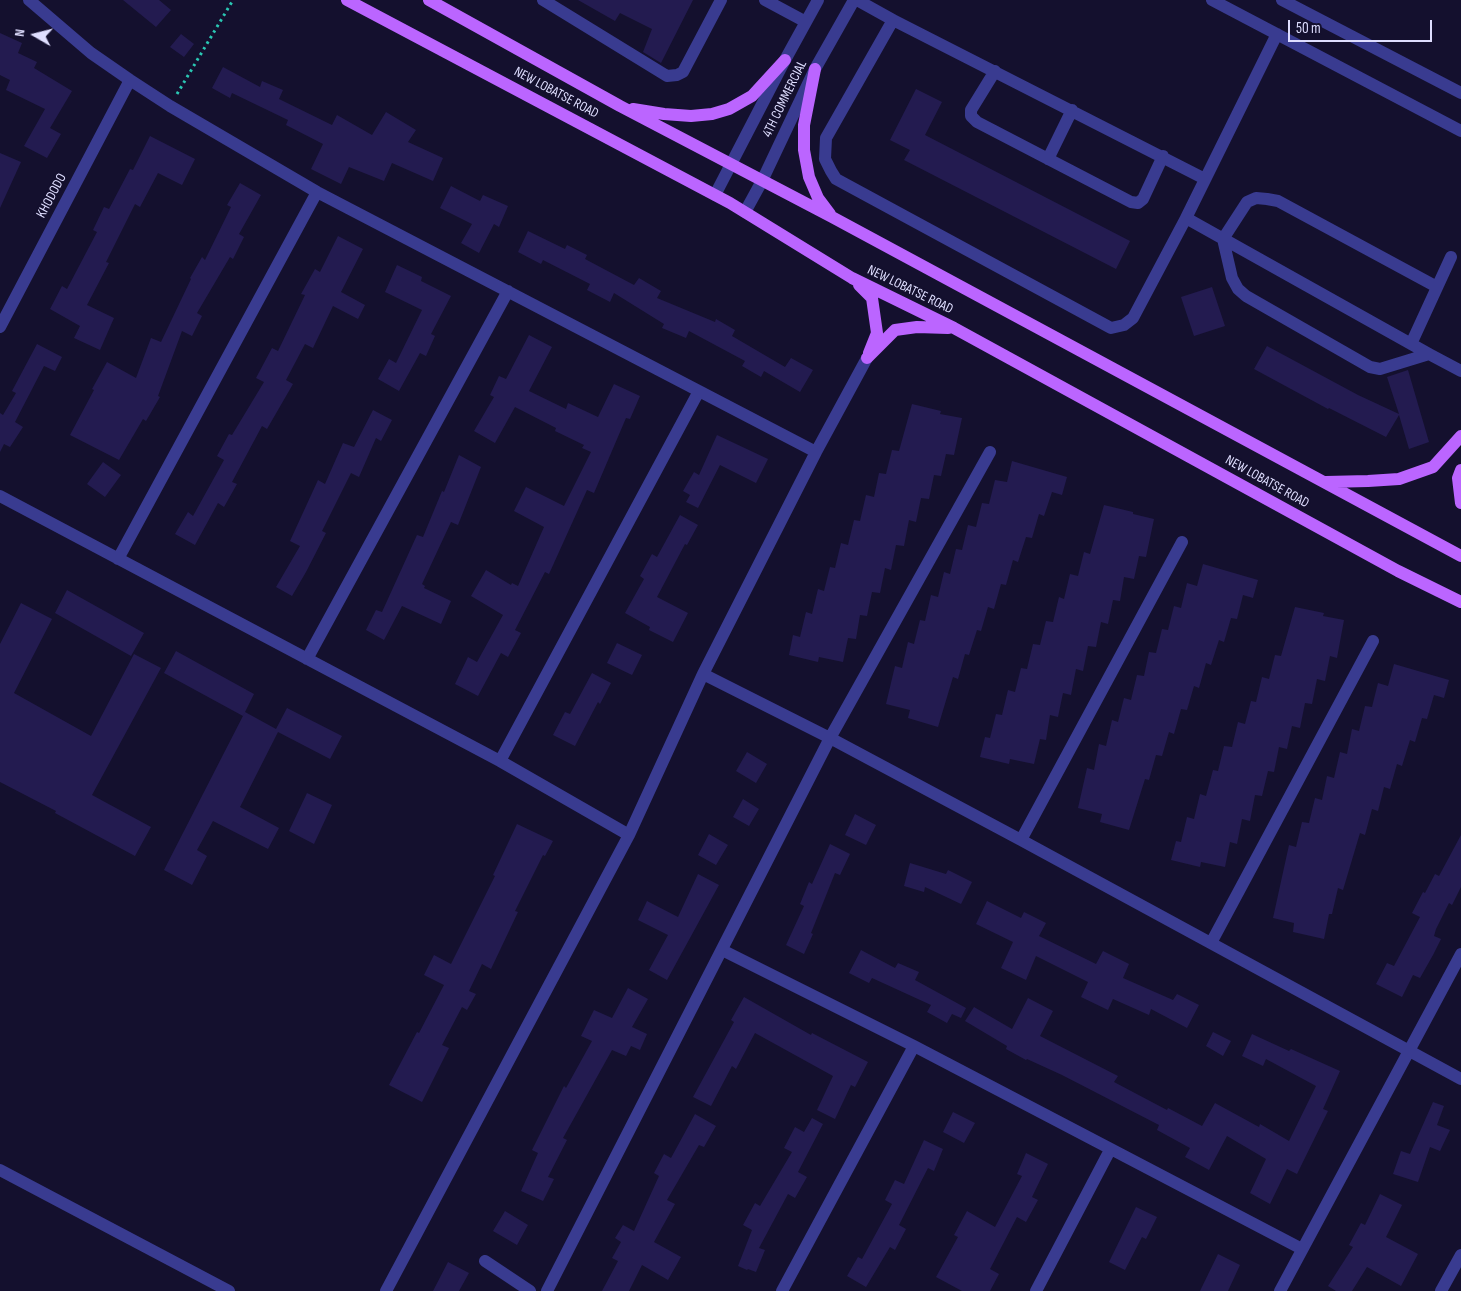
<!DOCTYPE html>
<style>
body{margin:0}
#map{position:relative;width:1461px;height:1291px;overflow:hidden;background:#14102e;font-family:"Sofia Sans Condensed",sans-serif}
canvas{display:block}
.north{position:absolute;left:10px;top:10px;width:50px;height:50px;-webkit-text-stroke:4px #14102e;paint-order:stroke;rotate:278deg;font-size:14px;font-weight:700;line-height:20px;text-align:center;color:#dfdeff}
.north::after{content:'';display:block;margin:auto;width:18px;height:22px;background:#dfdeff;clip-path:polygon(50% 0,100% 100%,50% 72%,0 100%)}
.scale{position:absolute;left:1288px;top:20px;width:144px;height:22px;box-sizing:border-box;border:2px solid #dfdeff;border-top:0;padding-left:6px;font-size:15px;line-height:18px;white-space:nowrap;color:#dfdeff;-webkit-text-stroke:4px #14102e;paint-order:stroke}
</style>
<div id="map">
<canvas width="1461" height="1291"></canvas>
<div class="north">N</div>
<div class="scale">50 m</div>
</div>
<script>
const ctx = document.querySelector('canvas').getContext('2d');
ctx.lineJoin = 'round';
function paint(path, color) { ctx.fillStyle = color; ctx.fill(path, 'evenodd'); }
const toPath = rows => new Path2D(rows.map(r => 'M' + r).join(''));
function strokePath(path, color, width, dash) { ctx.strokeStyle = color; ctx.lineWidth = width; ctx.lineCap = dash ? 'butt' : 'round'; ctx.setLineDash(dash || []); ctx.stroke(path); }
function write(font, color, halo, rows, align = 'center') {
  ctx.font = font + ' "Sofia Sans Condensed",sans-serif'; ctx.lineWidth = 4.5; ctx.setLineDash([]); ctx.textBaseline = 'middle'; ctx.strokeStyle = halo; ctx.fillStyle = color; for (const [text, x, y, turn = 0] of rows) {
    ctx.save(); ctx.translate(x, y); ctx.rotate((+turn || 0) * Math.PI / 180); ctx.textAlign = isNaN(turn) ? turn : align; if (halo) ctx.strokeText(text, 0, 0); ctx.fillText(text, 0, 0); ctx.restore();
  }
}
const building = toPath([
 [123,0,159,0,171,10,156,27],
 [578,0,693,0,661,63,643,52,652,29,620,13,615,21],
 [0,33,22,43,18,53,37,62,34,68,72,91,50,128,61,134,47,158,24,146,45,109,6,90,10,80,0,75],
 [181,34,194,44,184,57,170,47],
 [223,67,260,87,262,81,283,90,279,99,332,125,337,115,372,135,386,112,416,130,408,142,443,158,433,181,392,163,384,181,349,167,341,184,311,169,323,144,286,125,288,120,232,93,230,98,212,88],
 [916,89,942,102,925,135,1130,241,1116,269,904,160,910,150,890,140],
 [150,136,195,159,182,185,158,173,140,207,135,204,106,262,109,263,87,305,114,318,100,350,74,338,80,326,50,309,62,286,67,289,97,232,93,230,104,207,109,209,130,169,133,170],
 [0,153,21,162,0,208],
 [240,183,261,195,239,234,244,237,233,259,230,257,197,313,202,316,192,336,182,331,158,396,160,397,146,421,143,419,119,460,70,435,94,390,92,389,107,362,136,378,151,338,161,342,191,279,190,278,202,257,205,260,231,207,227,205],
 [451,186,480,201,483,195,508,206,499,227,494,224,479,253,461,243,472,224,440,208],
 [528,231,565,249,567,245,587,255,585,259,634,285,639,278,661,291,657,298,715,322,716,319,735,330,732,336,785,367,791,358,813,370,800,392,764,371,761,377,742,366,745,361,689,331,686,338,662,328,664,324,614,293,610,302,587,290,590,284,543,260,541,264,518,252],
 [338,236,363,249,341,292,365,305,358,319,333,306,313,348,305,344,286,380,293,384,267,429,262,426,232,482,237,484,224,507,218,503,195,545,175,534,188,512,193,516,224,460,217,456,229,434,232,435,264,382,256,378,272,348,278,351,305,295,301,294,315,269,320,272],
 [397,265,422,277,421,281,451,296,431,334,435,336,426,356,420,353,399,391,378,379,389,359,396,363,422,310,385,292],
 [1212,287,1225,326,1194,336,1181,297],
 [529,335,552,347,529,391,566,409,568,403,598,417,614,384,640,396,630,419,626,418,594,493,587,490,549,574,545,572,515,630,521,633,508,657,501,653,478,696,455,684,468,657,477,662,503,615,471,596,486,570,511,585,512,583,518,586,544,527,514,511,526,487,564,506,591,452,582,448,584,445,555,431,556,428,515,407,495,443,474,431,494,397,490,395,499,376,506,379],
 [37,344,62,357,55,371,44,366,15,422,23,427,10,447,4,444,0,452,0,413,3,415,16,393,12,391],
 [1267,346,1358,395,1399,414,1387,377,1408,370,1429,442,1409,449,1399,415,1386,437,1329,408,1328,409,1254,369],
 [912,404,941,411,940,414,962,418,954,455,946,454,941,476,934,475,929,499,921,498,916,522,909,520,904,546,896,545,891,570,885,568,880,593,872,592,867,616,860,615,856,639,848,638,843,662,819,657,818,662,789,655,793,635,800,637,806,612,812,614,818,589,824,591,830,567,835,568,841,543,848,545,854,520,860,521,866,495,874,497,879,473,886,474,892,450,899,451],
 [373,410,392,420,381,441,376,438,359,477,351,473,322,531,326,533,306,572,292,596,276,587,300,546,290,541,318,480,325,484,343,443,354,447],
 [717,435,768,459,756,483,720,465,698,508,686,502,690,495,683,491,694,472,699,475],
 [459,455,481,467,458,525,451,522,422,584,425,586,424,588,451,601,441,624,402,606,384,640,366,630,376,610,382,612,417,535,423,537,442,491,444,492],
 [1012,461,1067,477,1062,495,1052,492,1044,516,1039,514,1032,538,1026,537,1018,562,1013,560,1006,585,1001,584,994,609,988,607,981,631,977,630,969,655,965,654,958,679,953,677,938,727,908,718,910,710,886,704,895,666,902,668,908,642,914,644,920,620,925,621,931,595,938,597,944,572,950,574,956,549,962,550,968,525,976,527,982,503,989,504,995,480,1007,482],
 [103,462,121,475,105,497,87,484],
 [1104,505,1133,512,1133,514,1154,519,1146,557,1139,556,1134,579,1124,577,1120,601,1113,600,1108,624,1101,622,1096,647,1088,646,1083,671,1076,669,1071,695,1063,693,1058,717,1050,715,1046,740,1040,739,1034,764,1010,759,1009,764,980,757,985,737,990,738,996,714,1002,715,1008,690,1015,692,1021,668,1027,669,1033,644,1040,645,1046,621,1053,622,1059,597,1064,599,1070,574,1078,576,1084,552,1090,554],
 [680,515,698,525,687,545,685,544,657,597,688,613,673,642,649,630,650,627,625,613,644,579,640,576,652,554,657,557],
 [1203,564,1258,580,1253,598,1243,595,1237,619,1231,618,1224,642,1219,640,1211,665,1206,663,1199,688,1194,686,1187,710,1181,709,1174,734,1169,732,1162,756,1156,755,1149,780,1145,779,1129,830,1100,822,1102,814,1078,808,1087,768,1094,770,1099,744,1106,746,1112,720,1118,722,1124,698,1131,700,1137,675,1144,676,1149,652,1156,653,1162,629,1168,630,1174,606,1181,608,1187,583,1197,586],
 [67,590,144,633,131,656,55,613],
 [21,603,52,619,14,693,91,736,134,654,161,668,92,795,151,827,135,856,55,813,56,811,0,782,0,644],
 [1295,607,1324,613,1323,616,1344,620,1337,658,1330,656,1325,681,1317,679,1312,704,1305,703,1300,728,1292,726,1287,749,1279,747,1274,772,1268,771,1262,796,1255,795,1250,821,1242,819,1237,844,1230,842,1225,867,1201,862,1200,867,1171,860,1176,841,1181,842,1187,817,1194,819,1200,794,1206,796,1213,770,1218,771,1224,746,1232,747,1238,722,1245,724,1251,701,1256,702,1262,677,1269,679,1275,655,1281,656],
 [617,643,642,655,632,675,607,663],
 [176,651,254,694,243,716,164,673],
 [1394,664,1449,680,1444,698,1434,695,1427,719,1422,718,1415,742,1410,740,1402,766,1397,764,1390,789,1384,787,1378,811,1372,809,1365,835,1360,833,1343,890,1338,888,1332,914,1329,914,1324,939,1293,932,1294,923,1273,918,1289,845,1296,847,1302,822,1309,823,1315,798,1322,800,1327,776,1334,778,1340,752,1347,754,1352,729,1359,731,1365,706,1372,707,1378,683,1388,686],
 [592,673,611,683,600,704,598,702,575,746,553,735,565,712,570,714],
 [287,708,342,736,330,759,278,732,240,807,279,828,268,849,213,821,197,850,207,856,192,885,164,870,245,712,276,729],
 [747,752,767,764,756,783,736,771],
 [307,793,332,805,314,844,289,831],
 [743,799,759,809,749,826,733,817],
 [855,814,876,825,866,845,845,835],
 [517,824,553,841,545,856,543,855,515,911,518,912,491,969,482,964,469,991,476,994,467,1010,462,1007,442,1045,449,1048,422,1102,389,1085,417,1032,419,1033,444,985,424,975,434,955,451,964,495,876,493,875],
 [709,834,728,845,716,865,698,855],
 [1461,835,1461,887,1452,905,1449,903,1436,929,1434,936,1441,939,1433,955,1420,978,1413,975,1402,997,1376,984,1387,963,1394,966,1420,917,1412,913,1423,892,1425,893,1435,874,1439,876],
 [830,844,850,854,840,875,835,873,811,933,813,934,804,954,786,945,804,906,800,904,809,882,812,884],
 [910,863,946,874,948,870,972,882,961,904,925,887,924,892,904,886],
 [698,874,719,885,667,980,649,970,668,935,638,920,647,901,678,917],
 [987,901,1021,918,1024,912,1046,923,1039,936,1096,964,1103,951,1129,964,1123,978,1173,1000,1177,994,1199,1005,1187,1028,1151,1009,1149,1015,1113,999,1108,1010,1081,997,1088,982,1036,956,1026,980,1001,968,1013,942,976,924],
 [861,950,895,968,898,963,919,972,915,980,966,1008,961,1018,952,1014,947,1023,927,1012,931,1005,872,978,869,983,849,973],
 [628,988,648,999,632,1027,647,1034,640,1050,631,1046,626,1056,612,1050,563,1138,567,1140,548,1177,554,1179,543,1201,521,1191,538,1153,532,1150,564,1086,566,1088,592,1041,581,1036,594,1010,612,1018],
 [744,997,811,1035,812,1033,868,1062,855,1087,851,1085,835,1119,817,1110,833,1076,755,1033,736,1069,732,1066,711,1106,693,1097,734,1022,731,1020],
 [1028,998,1053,1011,1040,1036,1118,1076,1114,1082,1167,1110,1168,1108,1202,1126,1215,1103,1259,1127,1260,1124,1289,1141,1316,1086,1266,1059,1263,1066,1242,1056,1252,1034,1289,1051,1291,1049,1340,1071,1323,1109,1328,1111,1297,1174,1287,1169,1270,1204,1250,1193,1266,1159,1227,1136,1209,1170,1185,1157,1190,1148,1157,1130,1159,1125,1062,1075,1027,1059,1026,1060,1006,1049,1007,1046,965,1021,974,1007,1012,1029],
 [1213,1032,1231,1041,1223,1056,1206,1046],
 [1433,1102,1444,1106,1437,1125,1450,1130,1440,1151,1430,1147,1418,1182,1393,1174,1401,1151,1410,1154],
 [953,1112,975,1123,964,1143,943,1132],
 [695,1114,716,1126,704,1147,699,1145,667,1200,675,1204,654,1242,681,1257,668,1280,642,1265,629,1291,602,1291,618,1261,612,1258,621,1242,615,1238,623,1225,634,1231,659,1176,654,1173,664,1154,671,1158],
 [812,1118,823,1124,798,1172,807,1177,795,1198,788,1194,759,1248,765,1250,756,1272,748,1269,747,1270,738,1266,752,1230,743,1225,755,1203,760,1206,792,1152,784,1148,795,1127,804,1132],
 [924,1140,943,1149,934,1171,928,1168,899,1225,906,1229,895,1250,890,1247,866,1287,847,1276,858,1257,862,1259,892,1204,885,1200,895,1180,904,1184],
 [1026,1153,1048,1164,1032,1197,1038,1200,1026,1222,1017,1217,990,1269,999,1274,990,1291,962,1291,936,1277,958,1237,954,1235,967,1211,995,1227,1022,1176,1017,1174],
 [1380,1194,1402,1205,1386,1237,1418,1254,1401,1286,1367,1267,1352,1291,1336,1291,1328,1286,1353,1247,1349,1245,1361,1223,1365,1225],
 [1136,1207,1157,1217,1146,1239,1142,1237,1125,1270,1109,1262],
 [505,1211,528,1225,517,1245,493,1231],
 [1218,1254,1240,1265,1228,1291,1200,1291],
 [448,1262,469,1273,459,1291,433,1291]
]);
const path = toPath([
 [177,94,233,0]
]);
const minor = toPath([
 [29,0,91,53,130,80,170,106,317,192,816,452],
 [543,0,667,76,677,75,683,72,721,0],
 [765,0,806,22],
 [857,0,893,20,826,138,825,159,831,171,836,179,1111,328,1124,325,1133,318,1186,218],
 [1212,0,1461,131],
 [1282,0,1461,93],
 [893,20,1205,179],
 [1277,34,1186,218,1429,354],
 [995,71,971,110,971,116,977,122,1131,202,1138,203,1143,199,1163,156],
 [1048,159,1072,110],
 [715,195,785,60,818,0],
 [745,212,762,181,815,69,854,0],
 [1437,287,1278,201,1267,199,1256,198,1247,202,1223,239,1232,278,1238,289,1246,296,1370,367,1380,369,1429,354,1461,371],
 [0,327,130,80],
 [1411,344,1451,257],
 [0,496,500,761,629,835],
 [118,559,317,192],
 [307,659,508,291],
 [703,674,830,738,1021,840,1461,1079],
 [500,761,699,391],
 [1021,840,1182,542],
 [1211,943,1373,641],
 [722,950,914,1046,1302,1249],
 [0,1170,229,1291],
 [485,1261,530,1291],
 [386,1291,629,835,703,674,816,452,867,358],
 [547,1291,830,738,990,452],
 [782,1291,914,1046],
 [1036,1291,1110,1150],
 [1280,1291,1461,954],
 [1441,1291,1461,1255]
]);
const major = toPath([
 [347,0,730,203,852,278,954,328,1398,571,1461,602],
 [429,0,620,106,832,217,1461,556],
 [815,69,804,125,804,150,809,177,818,198,830,214],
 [633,109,664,114,691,116,712,114,729,109,752,96,785,60],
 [859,285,872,298,877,333,869,353],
 [867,358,895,330,917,327,948,328],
 [1461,470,1458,478,1461,503],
 [1326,482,1368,481,1399,479,1433,467,1461,436]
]);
const streetNames = [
 ["NEW LOBATSE ROAD",556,93,28],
 ["4TH COMMERCIAL",785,99,-64],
 ["KHODODO",52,196,-62],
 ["NEW LOBATSE ROAD",910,290,26],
 ["NEW LOBATSE ROAD",1267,482,29]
];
paint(building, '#231b50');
strokePath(path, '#2ac7b3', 3, [2.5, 4]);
strokePath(minor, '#393b90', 12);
strokePath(major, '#bb65ff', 12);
write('14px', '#dfdeff', '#14102e', streetNames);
</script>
